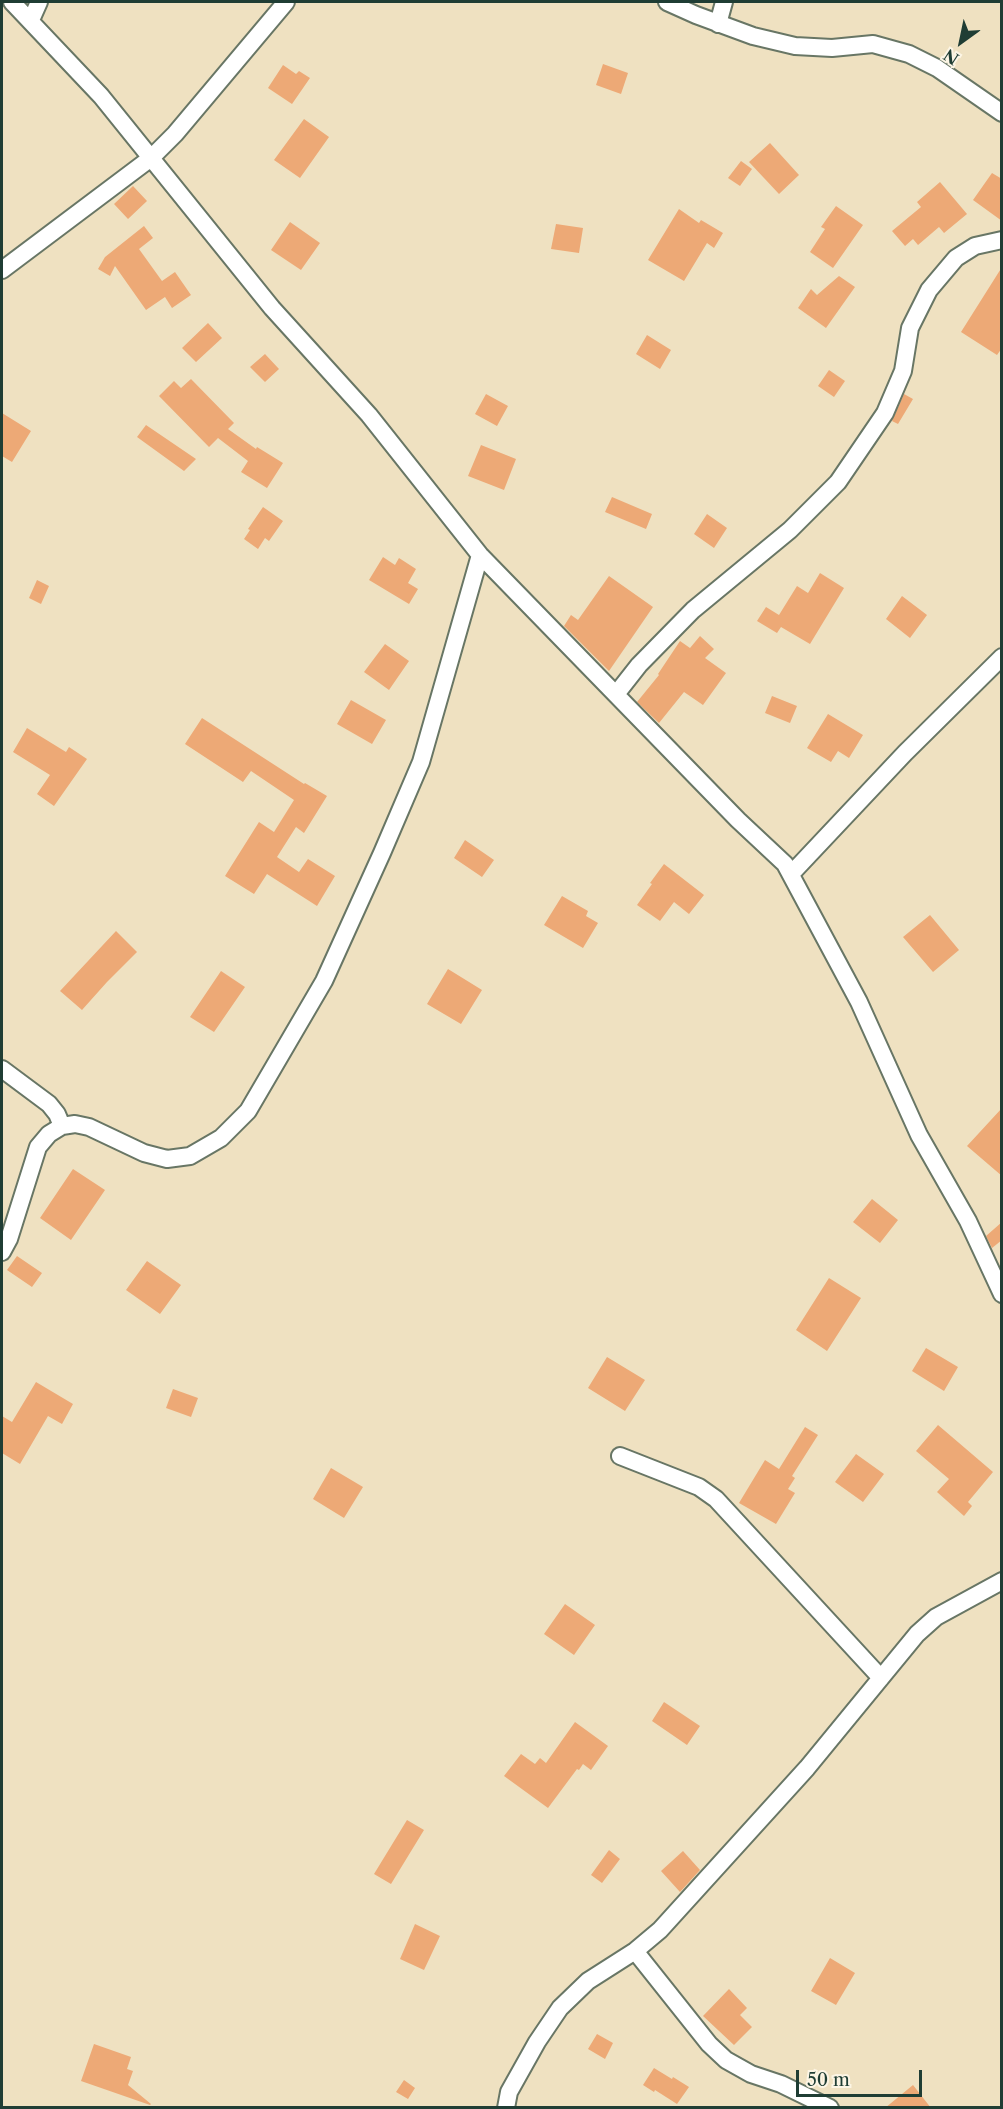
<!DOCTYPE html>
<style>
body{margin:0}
#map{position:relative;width:1003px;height:2109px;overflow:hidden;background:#efe1c1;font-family:"Libre Caslon Text",serif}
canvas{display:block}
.frame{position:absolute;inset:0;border:3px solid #1f3d34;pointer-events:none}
.north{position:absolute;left:931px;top:12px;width:60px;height:60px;-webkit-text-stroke:4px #fcf5e5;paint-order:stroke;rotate:213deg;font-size:16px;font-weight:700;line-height:24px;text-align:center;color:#1f3d34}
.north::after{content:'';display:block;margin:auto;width:21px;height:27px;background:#1f3d34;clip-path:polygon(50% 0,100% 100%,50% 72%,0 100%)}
.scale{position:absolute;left:796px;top:2070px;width:126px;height:27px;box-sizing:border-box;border:3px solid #1f3d34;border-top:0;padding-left:8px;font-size:18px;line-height:21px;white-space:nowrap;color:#1f3d34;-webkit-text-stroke:4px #fcf5e5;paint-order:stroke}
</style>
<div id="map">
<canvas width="1003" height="2109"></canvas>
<div class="frame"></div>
<div class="north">N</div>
<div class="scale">50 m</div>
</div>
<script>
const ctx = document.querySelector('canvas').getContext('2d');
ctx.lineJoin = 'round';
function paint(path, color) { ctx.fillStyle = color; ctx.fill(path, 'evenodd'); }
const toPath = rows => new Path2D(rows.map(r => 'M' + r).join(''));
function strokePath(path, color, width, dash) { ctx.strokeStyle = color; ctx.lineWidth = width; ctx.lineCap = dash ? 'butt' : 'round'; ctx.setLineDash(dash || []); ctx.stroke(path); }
const building = toPath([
 [603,64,628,73,621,94,596,85],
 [283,65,296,74,299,71,310,78,292,104,268,88],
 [304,119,329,137,300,178,274,160],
 [770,143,799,175,779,194,749,162],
 [741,161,752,169,740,186,728,178],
 [992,173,1002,179,1002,221,973,200],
 [940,182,967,214,944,233,939,227,918,245,913,239,905,246,892,231,921,207,917,202],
 [133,186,147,201,128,219,114,204],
 [836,206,863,225,833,268,810,252,825,229,821,227],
 [679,209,699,223,701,220,723,233,714,248,707,243,684,281,648,260],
 [290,222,320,243,301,270,271,250],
 [556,224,583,228,579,253,551,249],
 [144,226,153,238,139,249,162,281,175,272,191,295,172,308,165,297,146,310,115,266,110,276,98,269,105,257],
 [1002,267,1002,348,997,355,961,332],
 [839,276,855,287,826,328,798,308,811,289,817,295],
 [208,323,222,338,196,362,182,348],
 [647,335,671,350,660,369,636,354],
 [265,354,279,369,265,382,250,367],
 [829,370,845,381,834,397,818,386],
 [191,379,234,423,228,429,256,449,257,447,283,463,267,488,241,472,248,461,218,438,209,447,159,396,174,381,181,388],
 [486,394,508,406,497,426,475,414],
 [904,394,913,399,898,424,892,421],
 [2,413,31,431,12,462,2,456],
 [146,425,196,459,184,471,137,437],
 [481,445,516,459,504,490,468,476],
 [612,497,652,514,646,529,605,512],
 [263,507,283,521,269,541,265,538,258,549,244,539,250,530,248,529],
 [707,514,727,528,714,548,694,534],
 [383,557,395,565,399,558,416,569,408,583,418,589,409,604,369,580],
 [820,573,844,588,810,644,781,627,777,633,757,621,766,607,779,615,797,586,808,593],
 [609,576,653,607,609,671,564,626,571,615,578,620],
 [37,580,49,586,41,604,29,598],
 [902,596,927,615,910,638,886,619],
 [700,636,714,649,705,658,726,673,703,705,684,692,659,723,637,702,659,675,658,674,680,641,690,648],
 [385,644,409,661,389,690,364,672],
 [772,696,797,706,790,723,765,713],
 [351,700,386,720,372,744,337,724],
 [828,714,863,735,849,758,838,751,831,762,807,748],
 [202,718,304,784,305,783,327,796,304,833,296,827,277,857,299,872,308,859,335,876,317,906,267,874,254,894,225,876,259,822,274,832,294,800,251,771,243,782,185,744],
 [27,728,66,752,69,747,87,759,54,806,37,794,50,775,13,752],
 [465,840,494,860,482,877,454,858],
 [664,864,704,895,689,914,674,902,660,921,637,905,652,884,650,883],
 [562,896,588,911,586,916,598,923,583,948,544,925],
 [930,915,959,950,933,972,903,937],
 [116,931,137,952,107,982,82,1010,60,991],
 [448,969,482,990,461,1024,427,1004],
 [221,971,245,987,214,1032,190,1017],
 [1002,1108,1002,1176,967,1146],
 [73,1169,105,1190,71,1240,40,1218],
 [872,1199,898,1220,880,1243,853,1222],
 [1002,1222,1002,1240,992,1248,986,1236],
 [17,1256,42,1273,32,1287,7,1270],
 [147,1261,181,1285,160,1314,126,1290],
 [829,1278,861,1298,827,1351,796,1330],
 [926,1348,958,1367,944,1391,912,1371],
 [607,1357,645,1380,625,1411,588,1388],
 [36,1382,73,1404,62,1424,48,1416,20,1464,2,1453,2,1416,12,1422],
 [173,1389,198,1398,191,1417,166,1408],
 [938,1425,993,1472,968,1502,972,1506,964,1516,937,1492,949,1479,916,1451],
 [805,1427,818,1435,792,1476,795,1478,788,1489,795,1493,776,1524,739,1503,765,1460,779,1469],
 [856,1454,884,1474,863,1502,835,1482],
 [331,1468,363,1487,344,1518,313,1499],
 [565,1604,595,1625,574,1655,544,1634],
 [664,1702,700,1726,687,1745,652,1721],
 [575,1722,608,1746,591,1770,583,1764,579,1770,577,1769,548,1808,504,1776,521,1754,535,1764,540,1758,546,1763],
 [407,1820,424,1830,391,1884,374,1874],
 [609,1850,620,1859,602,1883,591,1875],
 [683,1851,700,1870,680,1892,661,1871],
 [415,1924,440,1936,424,1970,400,1959],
 [830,1958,855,1973,836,2005,811,1991],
 [729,1989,747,2008,740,2015,752,2027,734,2045,703,2016],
 [597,2034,613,2043,605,2059,588,2049],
 [94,2044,131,2057,127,2069,133,2071,128,2085,151,2104,150,2105,81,2081],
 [654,2068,672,2079,673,2077,689,2087,677,2104,655,2090,654,2092,643,2085],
 [404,2080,415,2088,408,2099,396,2092],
 [913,2085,931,2108,885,2108]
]);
const street = toPath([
 [12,2,101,96,272,308,369,415,480,555,738,820,785,864,859,1002,919,1135,968,1221,1002,1294],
 [667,2,696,15,753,36,795,46,832,48,873,44,909,54,937,68,1002,113],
 [31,20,39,2],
 [718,24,724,2],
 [2,270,151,158,175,134,286,2],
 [617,693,639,665,693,610,790,530,838,482,885,413,903,371,910,328,929,290,956,258,975,246,1002,240],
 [792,873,905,753,1002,657],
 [2,1069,49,1104,57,1114,62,1126],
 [2,1252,9,1239,38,1147,49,1134,62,1126,75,1124,89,1127,144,1153,167,1159,190,1156,221,1138,248,1111,324,981,382,853,421,762,480,555],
 [620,1456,699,1487,716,1499,881,1678],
 [635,1951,709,2044,726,2060,751,2074,781,2084,830,2108],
 [506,2108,509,2092,537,2042,560,2008,588,1981,635,1951,660,1930,807,1768,917,1634,936,1617,1002,1581]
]);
paint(building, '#eda976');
strokePath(street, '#687665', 20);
strokePath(street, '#fff', 16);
</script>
